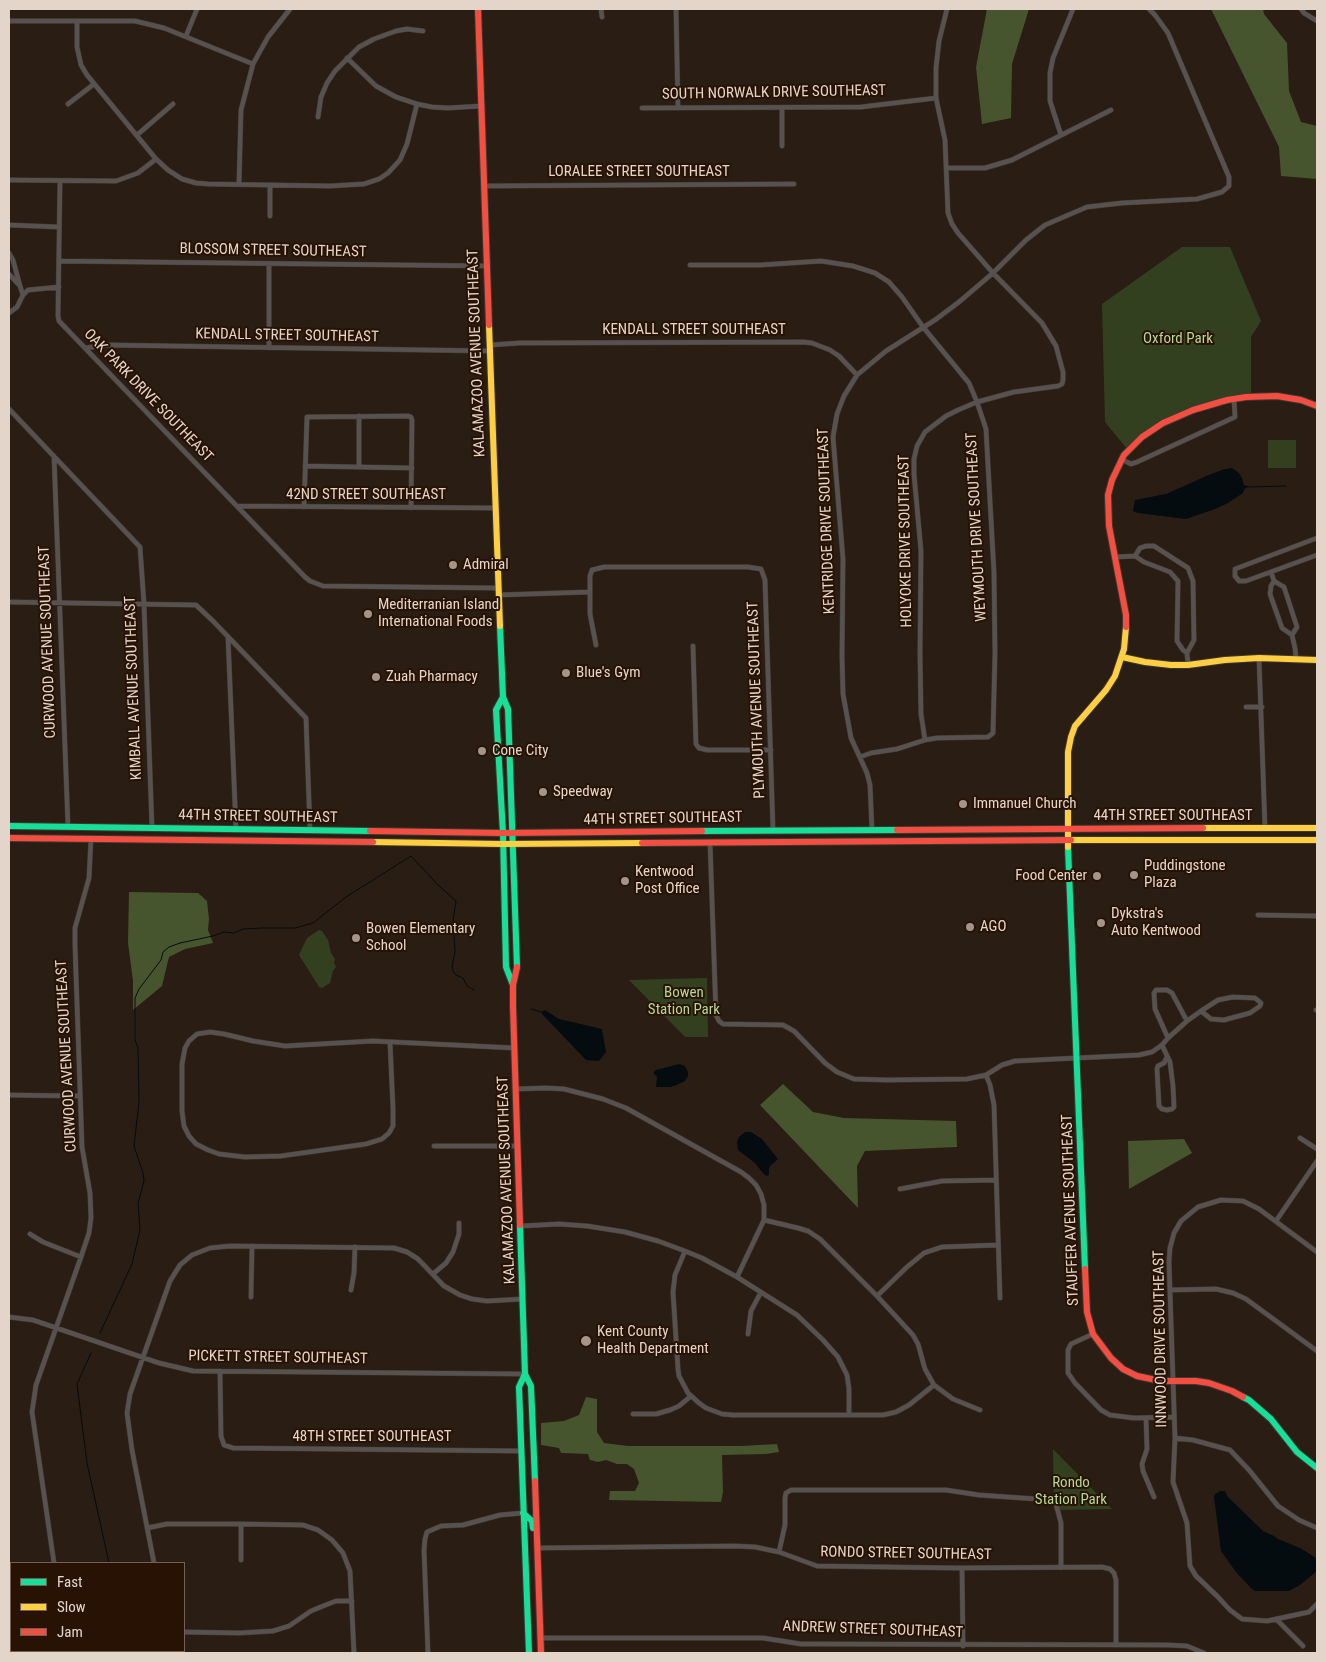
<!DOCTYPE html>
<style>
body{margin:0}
#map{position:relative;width:1326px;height:1662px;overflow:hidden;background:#2a1d14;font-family:"Roboto Condensed",sans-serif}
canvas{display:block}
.frame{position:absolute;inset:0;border:10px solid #e4d5cb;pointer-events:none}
.legend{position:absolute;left:10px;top:1562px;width:175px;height:90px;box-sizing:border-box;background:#271204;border:1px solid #736054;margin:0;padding:6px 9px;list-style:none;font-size:15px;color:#e4d5cb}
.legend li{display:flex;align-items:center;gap:10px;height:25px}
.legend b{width:25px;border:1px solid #736054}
</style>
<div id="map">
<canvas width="1326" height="1662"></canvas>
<div class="frame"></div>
<ul class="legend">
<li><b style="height:6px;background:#16e098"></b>Fast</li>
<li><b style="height:6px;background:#ffcf43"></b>Slow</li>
<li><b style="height:6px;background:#f24e42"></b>Jam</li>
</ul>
</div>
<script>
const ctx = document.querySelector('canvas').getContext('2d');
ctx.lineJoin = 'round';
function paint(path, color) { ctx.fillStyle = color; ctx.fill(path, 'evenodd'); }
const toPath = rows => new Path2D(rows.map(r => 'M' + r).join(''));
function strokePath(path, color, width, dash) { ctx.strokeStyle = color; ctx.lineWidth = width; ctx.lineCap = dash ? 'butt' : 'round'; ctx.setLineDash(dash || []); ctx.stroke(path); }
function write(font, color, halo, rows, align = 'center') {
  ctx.font = font + ' "Roboto Condensed",sans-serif'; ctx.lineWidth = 4; ctx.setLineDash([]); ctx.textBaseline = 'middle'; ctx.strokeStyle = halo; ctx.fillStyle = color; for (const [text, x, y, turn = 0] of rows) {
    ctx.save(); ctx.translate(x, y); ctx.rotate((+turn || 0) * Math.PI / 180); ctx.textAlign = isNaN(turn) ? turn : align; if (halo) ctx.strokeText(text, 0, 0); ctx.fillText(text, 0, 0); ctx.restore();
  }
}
const green = toPath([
 [1182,247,1230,247,1261,321,1251,337,1251,397,1234,399,1163,423,1128,450,1105,422,1102,304],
 [1268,440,1296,440,1296,468,1268,468],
 [319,930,322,931,328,940,331,953,335,959,334,962,336,967,333,971,330,983,322,988,319,987,299,955,307,938],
 [707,978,708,1037,685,1037,629,980],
 [1053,1449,1112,1509,1054,1510]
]);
const forest = toPath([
 [987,9,1029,9,1012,64,1011,118,982,124,976,67],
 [1211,9,1263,9,1264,14,1287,43,1289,91,1301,122,1317,126,1317,179,1281,176,1279,147],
 [129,892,198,893,207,901,209,919,208,930,213,943,185,949,169,957,162,986,133,1010,133,981,128,943],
 [783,1084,813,1112,844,1118,956,1121,957,1147,865,1151,857,1166,858,1208,760,1105],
 [1184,1139,1192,1153,1129,1189,1128,1141],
 [586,1397,597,1399,597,1432,604,1443,628,1446,741,1446,777,1444,779,1452,766,1454,722,1455,723,1492,721,1502,609,1500,610,1491,635,1491,639,1483,634,1469,627,1464,617,1464,606,1460,598,1462,590,1460,588,1454,561,1453,559,1448,541,1445,541,1423,564,1421,579,1415]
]);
const water = toPath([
 [1232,468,1239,473,1242,478,1244,485,1251,487,1245,488,1243,493,1228,503,1215,509,1186,519,1138,513,1133,511,1135,500,1166,494,1211,474,1225,469],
 [545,1010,559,1019,602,1029,606,1052,599,1061,586,1060,542,1014,541,1012],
 [679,1064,685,1066,688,1072,688,1076,685,1081,677,1085,670,1087,656,1087,657,1077,653,1073,656,1070],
 [745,1132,751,1132,762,1139,778,1159,771,1165,769,1168,769,1175,766,1176,762,1172,755,1163,738,1150,737,1142,739,1137],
 [1220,1491,1225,1491,1227,1496,1263,1531,1274,1536,1278,1539,1300,1548,1316,1558,1317,1560,1317,1571,1300,1585,1289,1591,1255,1591,1251,1588,1236,1572,1221,1551,1214,1497,1215,1494]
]);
const stream = toPath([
 [1251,487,1286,486],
 [454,935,455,952,452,966,453,971,456,975,463,978,467,986,474,990],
 [531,1009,541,1012],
 [100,1333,132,1264,140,1230,138,1203,144,1181,143,1173,134,1146,139,1102,138,1048,135,1040,135,998,139,989,161,960,163,952,169,947,180,943,213,936,224,932,234,933,243,929,262,928,295,928,313,923,346,897,411,856,438,885,456,901,453,921],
 [91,1353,77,1384,87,1463,109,1563],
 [115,1653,116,1651]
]);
const street = toPath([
 [601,9,602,17],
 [676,9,678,108],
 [1301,9,1304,13,1317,21],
 [9,21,135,21,164,28,253,64],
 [77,21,77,47,81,65,87,75,156,159,168,170,182,179,196,183,208,184,330,186,364,184,379,179,388,173,400,160,407,144,417,104],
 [186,36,197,9],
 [347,58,376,86,396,97,417,104,432,107,448,108,481,106],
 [68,104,94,84],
 [642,108,861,107,936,98],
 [318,117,321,97,327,83,335,71,359,47,374,39,396,31,407,29,423,31],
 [137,135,173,104],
 [1061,135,1050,101,1050,73,1053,58,1073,9],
 [782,146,782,108],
 [946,168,985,168,1012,160,1111,110],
 [9,180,116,181,138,173,156,159],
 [60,181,58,316,59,321,305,577,310,581,323,586,494,588,498,589],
 [239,184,241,110,253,64,268,37,290,9],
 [485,186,794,184],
 [270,216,270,185],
 [9,225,59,227],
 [9,253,13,260,20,286],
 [59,261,486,266],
 [690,265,760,265,821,261,853,266,875,273,889,282,902,297,923,327,969,383,977,402,986,429,994,573,995,653,993,733,988,737,937,738,925,740,897,749,871,753,860,757],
 [9,274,20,286,23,295],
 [9,313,17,307,23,295,28,290,59,287],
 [490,345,519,343,803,342,812,343,830,350,839,356,857,375],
 [85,348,109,345,490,351],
 [269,348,269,264],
 [9,409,140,547,144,604,152,828],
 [54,456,68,826],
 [1121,459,1131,464,1137,462,1235,417,1234,399],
 [305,466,412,468],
 [359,467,359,416],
 [237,506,495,508],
 [304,507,307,417,408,416,411,417,412,420,411,508],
 [1317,538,1235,569,1235,576,1239,581,1246,581,1317,555],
 [1135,556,1140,548,1146,546,1154,546,1188,568,1193,581,1194,640,1187,653,1188,665],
 [1115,557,1135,556,1144,562,1170,572,1178,581,1177,641,1183,650,1187,653],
 [1271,572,1274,581,1271,586,1270,594,1282,628,1292,635,1295,648,1296,658],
 [1274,581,1284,587,1297,627,1292,635],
 [498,595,589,592],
 [9,602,196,605,213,621,306,718,310,830],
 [228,637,236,829],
 [596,645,590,614,590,576,592,570,604,567,748,567,761,569,765,580,773,830],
 [693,646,696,744,699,748,707,750,771,750],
 [1259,658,1265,828],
 [1246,707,1262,707],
 [925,740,921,714,920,653,921,551,914,474,914,459,917,446,925,432,946,416,958,410,977,402,1014,392,1058,386,1062,384,1063,380,1063,372,1056,346,1042,323,993,273,958,233,952,224,948,213,945,140,936,98,936,68,939,41,947,9],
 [872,830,870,785,867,773,851,738,843,694,842,656,843,559,833,437,837,414,844,396,857,375,886,351,935,320,959,302,993,273,1026,240,1045,225,1087,207,1122,203,1197,199,1222,192,1229,186,1229,177,1168,33,1155,15,1149,9],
 [710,842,716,1015,719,1021,723,1024,783,1025,794,1031,825,1063,837,1072,854,1079,886,1080,967,1079,986,1075,1002,1065,1015,1061,1139,1055,1152,1052,1162,1045,1168,1038,1187,1021,1201,1011],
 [1258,915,1317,916],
 [1233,997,1255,998,1261,1003,1260,1006,1250,1013,1224,1020,1211,1019,1201,1011,1218,1000,1233,997],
 [1316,1010,1317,1010],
 [1168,1038,1155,1009,1154,993,1156,990,1167,990,1172,993,1187,1021],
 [390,1043,393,1108,393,1126,389,1133,382,1139,366,1144,281,1156,245,1157,219,1154,208,1150,196,1144,189,1136,184,1126,182,1111,182,1064,185,1048,189,1041,197,1034,210,1032,224,1034,253,1041,285,1046,373,1041,515,1048],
 [1162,1045,1170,1062,1173,1086,1174,1107,1172,1109,1167,1110,1162,1109,1159,1106,1157,1069,1158,1066,1164,1063,1167,1057],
 [986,1075,990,1085,994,1105,1000,1298],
 [516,1089,546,1088,564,1089,603,1099,626,1108,741,1172,749,1178,756,1185,761,1194,764,1205,764,1220,737,1277],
 [9,1095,80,1096],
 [1300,1138,1317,1149],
 [434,1146,518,1146],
 [900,1189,942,1181,996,1180],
 [764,1220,798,1228,808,1231,820,1239,877,1296,913,1335,918,1344,925,1369,934,1385,953,1399,980,1410],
 [1276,1221,1317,1161],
 [521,1226,559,1224,587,1226,625,1232,658,1241,685,1251,702,1258,737,1277,797,1315,823,1340,838,1357,847,1375,849,1389,849,1415],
 [30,1234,43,1242,81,1257],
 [685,1251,675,1275,673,1292,678,1369,679,1376,688,1393,699,1403,706,1408,722,1414,733,1415,883,1415,896,1412,909,1405,934,1385],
 [1317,1252,1259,1209,1243,1201,1221,1200,1198,1207,1181,1221,1174,1233,1170,1248,1169,1262,1175,1438,1173,1482,1187,1523,1190,1566,1196,1576,1217,1596,1230,1610,1242,1619,1267,1621,1309,1612,1317,1604],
 [433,1274,446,1263,453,1252,459,1234,459,1223],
 [351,1290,354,1273,355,1247],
 [1170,1290,1216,1289,1233,1293,1246,1299,1317,1351],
 [877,1296,907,1267,924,1253,942,1247,998,1245],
 [251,1297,252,1246],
 [9,1317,33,1320,159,1363,193,1371,525,1374],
 [748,1334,751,1311,761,1292],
 [1093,1334,1071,1344,1068,1350,1068,1373,1075,1383,1101,1410,1110,1415,1134,1418,1174,1417],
 [220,1371,221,1436,224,1445,233,1448,521,1451],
 [633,1414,656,1414,670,1410,679,1406,691,1396],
 [1146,1418,1147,1449,1142,1464,1143,1471,1154,1497],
 [1175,1438,1193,1440,1230,1450,1249,1470,1278,1506,1299,1520,1317,1528],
 [241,1524,241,1560],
 [147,1528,167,1524,241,1524,303,1525,318,1530,332,1540,343,1553,350,1571,354,1653],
 [537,1548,735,1546,755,1547,779,1552,817,1566,956,1568,1102,1567,1110,1569,1114,1573,1116,1580,1116,1645],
 [779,1552,785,1525,785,1498,786,1493,791,1490,946,1490,979,1495,1051,1500,1056,1504,1061,1523,1061,1568],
 [54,1563,32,1412,36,1385,81,1257,89,1233,91,1218,90,1193,82,1147,75,945,75,928,89,878,91,839],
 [154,1563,132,1450,127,1413,130,1394,170,1281,180,1265,192,1255,210,1248,230,1246,394,1248,407,1252,418,1259,444,1286,460,1295,472,1299,487,1301,523,1299],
 [962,1568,963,1646],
 [9,1601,11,1602],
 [1276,1619,1303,1646],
 [184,1632,239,1633,273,1631,289,1626,311,1611,323,1606,336,1601,352,1601],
 [541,1638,763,1638,801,1644,819,1644,1168,1645,1187,1646,1204,1653],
 [69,1651,70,1653],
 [165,1653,165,1651],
 [428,1653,424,1550,425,1539,427,1532,441,1526,463,1525,500,1515,523,1513]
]);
const fast = toPath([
 [500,626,503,697,508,709,517,967],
 [503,697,496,710,503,833,506,967,513,985],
 [9,826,370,831],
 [702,831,897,830],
 [1068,847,1085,1269],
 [520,1225,525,1374,531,1386,535,1481],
 [525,1374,519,1387,529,1653],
 [1243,1397,1249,1400,1271,1419,1297,1452,1317,1468],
 [523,1513,532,1521,533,1528]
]);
const slow = toPath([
 [489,325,500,626],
 [1122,657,1145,662,1171,665,1188,665,1225,660,1259,658,1317,660],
 [1203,828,1317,828],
 [1071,840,1317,840],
 [373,842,503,844,642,843],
 [1068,847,1068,752,1071,737,1075,726,1106,690,1115,676,1124,649,1126,627]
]);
const jam = toPath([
 [478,9,489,325],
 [1126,627,1126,615,1109,526,1108,495,1112,480,1124,455,1142,437,1163,423,1193,410,1227,400,1246,397,1277,396,1301,400,1317,406],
 [897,830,1203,828],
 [370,831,503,833,702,831],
 [9,838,373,842],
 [642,843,1071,840],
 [517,967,513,985,513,1006,520,1225],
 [1085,1269,1087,1312,1093,1334,1111,1358,1123,1369,1137,1376,1161,1381,1196,1381,1209,1383,1232,1391,1243,1397],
 [535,1481,541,1653]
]);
const markers = [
 [453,565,5,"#a3958b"],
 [368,614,5,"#a3958b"],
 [566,673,5,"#a3958b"],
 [376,677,5,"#a3958b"],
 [482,751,5,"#a3958b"],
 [543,792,5,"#a3958b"],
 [963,804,5,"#a3958b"],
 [1134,875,5,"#a3958b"],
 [1097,876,5,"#a3958b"],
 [625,881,5,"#a3958b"],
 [1101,923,5,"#a3958b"],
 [970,927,5,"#a3958b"],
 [356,938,5,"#a3958b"],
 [586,1341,6,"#a3958b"]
];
const streetNames = [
 ["SOUTH NORWALK DRIVE SOUTHEAST",774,93,-1],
 ["LORALEE STREET SOUTHEAST",639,172],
 ["BLOSSOM STREET SOUTHEAST",273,251,1],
 ["KENDALL STREET SOUTHEAST",694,330],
 ["KENDALL STREET SOUTHEAST",287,336,1],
 ["KALAMAZOO AVENUE SOUTHEAST",477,353,-92],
 ["OAK PARK DRIVE SOUTHEAST",148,396,46],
 ["42ND STREET SOUTHEAST",366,495],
 ["KENTRIDGE DRIVE SOUTHEAST",827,521,-92],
 ["WEYMOUTH DRIVE SOUTHEAST",977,527,-93],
 ["HOLYOKE DRIVE SOUTHEAST",906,541,-91],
 ["CURWOOD AVENUE SOUTHEAST",48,642,-92],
 ["KIMBALL AVENUE SOUTHEAST",134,688,-92],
 ["PLYMOUTH AVENUE SOUTHEAST",757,700,-92],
 ["44TH STREET SOUTHEAST",1173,816],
 ["44TH STREET SOUTHEAST",258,817,1],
 ["44TH STREET SOUTHEAST",663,819,-1],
 ["CURWOOD AVENUE SOUTHEAST",67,1056,-93],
 ["KALAMAZOO AVENUE SOUTHEAST",507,1180,-92],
 ["STAUFFER AVENUE SOUTHEAST",1071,1210,-92],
 ["INNWOOD DRIVE SOUTHEAST",1161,1339,-91],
 ["PICKETT STREET SOUTHEAST",278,1358,1],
 ["48TH STREET SOUTHEAST",372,1437],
 ["RONDO STREET SOUTHEAST",906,1554,1],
 ["ANDREW STREET SOUTHEAST",873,1630,2]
];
const parkNames = [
 ["Oxford Park",1178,339],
 ["Bowen",684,993],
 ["Station Park",684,1010],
 ["Rondo",1071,1483],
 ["Station Park",1071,1500]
];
const poiNames = [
 ["Admiral",463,565],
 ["Mediterranian Island",378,605],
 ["International Foods",378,622],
 ["Blue's Gym",576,673],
 ["Zuah Pharmacy",386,677],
 ["Cone City",492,751],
 ["Speedway",553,792],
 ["Immanuel Church",973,804],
 ["Puddingstone",1144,866],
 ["Plaza",1144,883],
 ["Kentwood",635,872],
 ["Post Office",635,889],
 ["Food Center",1087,876,"right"],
 ["Dykstra's",1111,914],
 ["Auto Kentwood",1111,931],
 ["AGO",980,927],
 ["Bowen Elementary",366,929],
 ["School",366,946],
 ["Kent County",597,1332],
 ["Health Department",597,1349]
];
paint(green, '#33401f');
paint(forest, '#46552e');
paint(water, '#040c0f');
strokePath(stream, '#040c0f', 1);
strokePath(street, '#42382f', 5.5);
strokePath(fast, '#42382f', 8);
strokePath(slow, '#42382f', 8);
strokePath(jam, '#42382f', 8);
strokePath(street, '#57524f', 4.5);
strokePath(fast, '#16e098', 6);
strokePath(slow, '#ffcf43', 6);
strokePath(jam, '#f24e42', 6);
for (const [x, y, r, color] of markers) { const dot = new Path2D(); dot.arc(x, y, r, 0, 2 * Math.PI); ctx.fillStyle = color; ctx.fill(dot); strokePath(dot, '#271204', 2); }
write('15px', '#e4d5cb', '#271204', streetNames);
write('15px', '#b6d891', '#271204', parkNames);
write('15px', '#e4d5cb', '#271204', poiNames, 'left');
</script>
